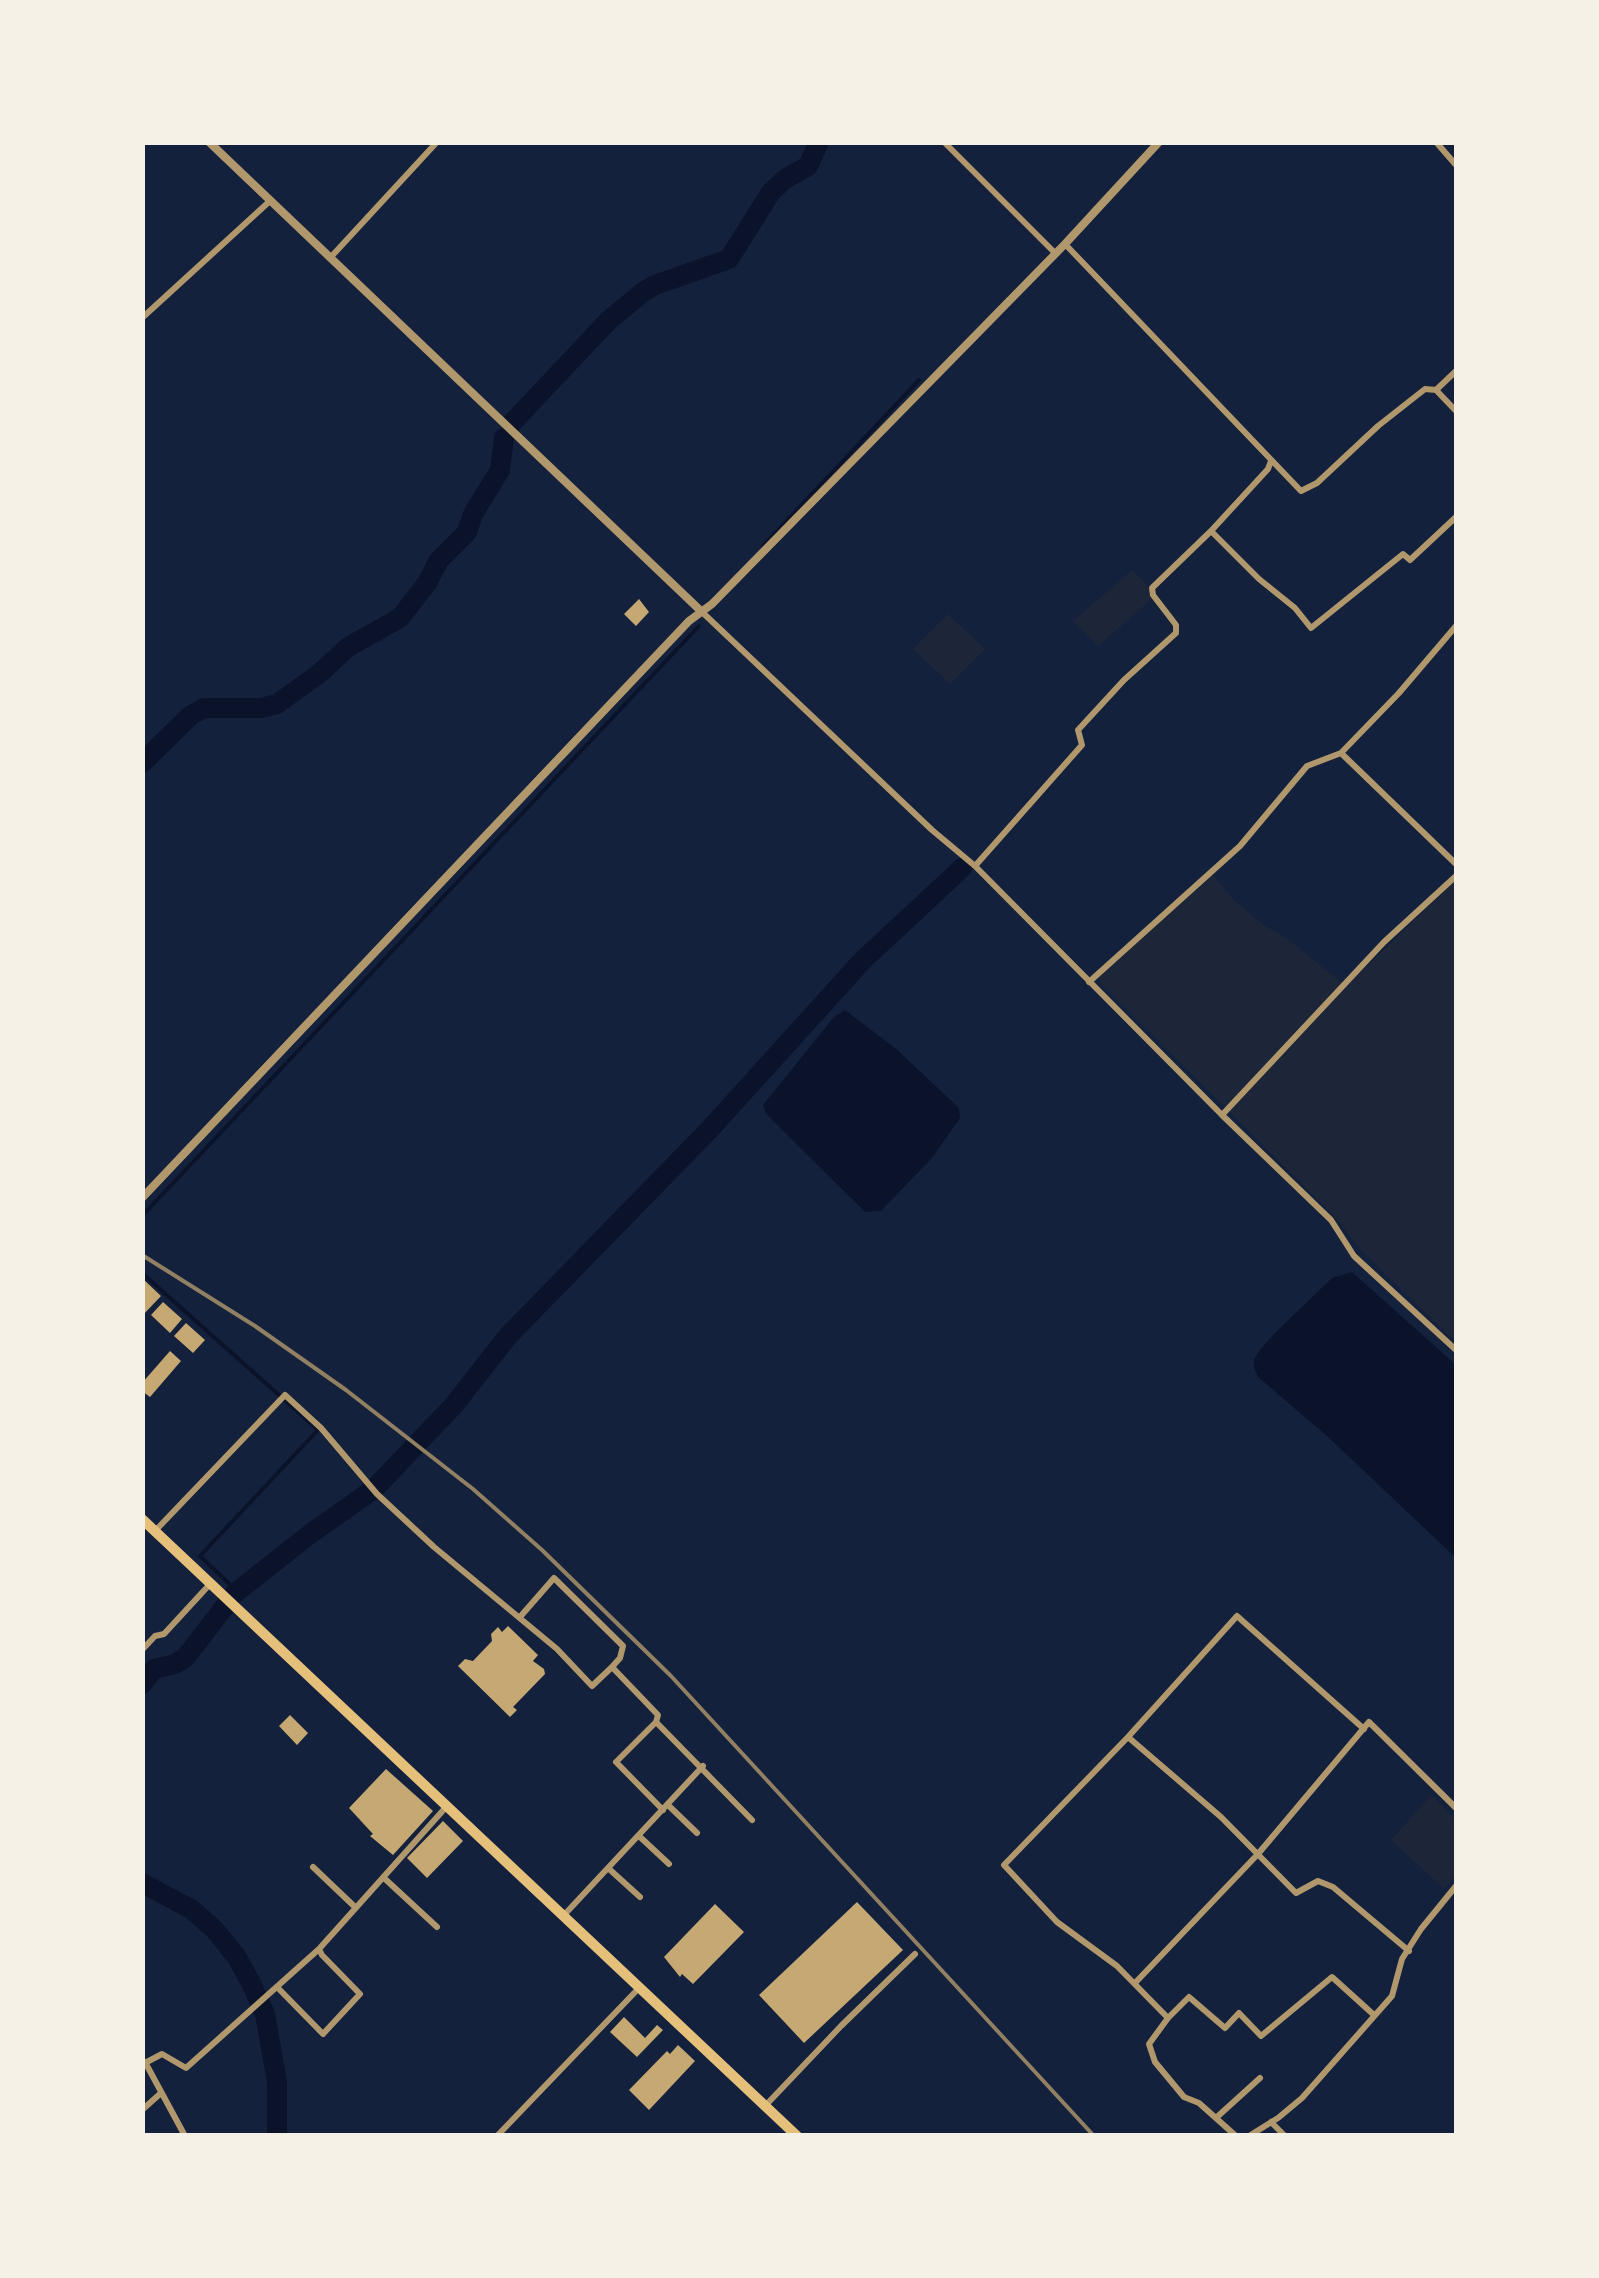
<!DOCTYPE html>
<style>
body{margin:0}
#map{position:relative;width:1599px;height:2278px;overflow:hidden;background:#14213d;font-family:"Open Sans",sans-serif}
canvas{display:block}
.frame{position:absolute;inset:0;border:145px solid #f6f1e7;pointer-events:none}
</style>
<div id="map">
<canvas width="1599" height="2278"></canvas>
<div class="frame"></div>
</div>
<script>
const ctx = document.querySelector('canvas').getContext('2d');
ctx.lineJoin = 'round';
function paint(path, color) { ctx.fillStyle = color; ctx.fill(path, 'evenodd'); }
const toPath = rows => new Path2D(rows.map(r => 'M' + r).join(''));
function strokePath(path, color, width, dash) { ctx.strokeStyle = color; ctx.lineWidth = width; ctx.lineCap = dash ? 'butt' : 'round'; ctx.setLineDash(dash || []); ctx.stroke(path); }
const green = toPath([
 [1132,570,1148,586,1152,599,1098,646,1073,621],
 [948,614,985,649,950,684,913,649],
 [1213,875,1233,899,1262,924,1289,940,1346,986,1456,880,1456,1343,1360,1249,1337,1219,1100,983,1099,977],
 [1431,1795,1456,1820,1456,1875,1444,1889,1391,1840]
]);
const water = toPath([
 [845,1010,895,1048,959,1108,960,1118,932,1158,881,1211,865,1212,766,1114,763,1105,834,1017],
 [1352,1272,1456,1365,1456,1558,1327,1436,1258,1377,1254,1368,1254,1359,1259,1351,1274,1334,1332,1278]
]);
const stream = toPath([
 [763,546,919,380],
 [142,1216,699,626],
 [142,1273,316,1428,317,1431,200,1556,238,1592]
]);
const river = toPath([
 [512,423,608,321,643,292,655,285,729,259,771,192,785,179,808,166,819,142],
 [142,763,191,715,204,708,261,708,277,704,320,673,348,647,400,618,427,583,439,560,467,532,473,514,500,470,504,438],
 [234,1594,310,1534,374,1489,454,1405,508,1336,709,1130,863,960,962,868],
 [142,1684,154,1669,175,1664,186,1657,225,1606],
 [142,1883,191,1909,214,1929,236,1956,251,1983,265,2014,277,2082,277,2136]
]);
const building = toPath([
 [639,599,649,612,636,626,624,614],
 [142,1278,161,1296,142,1316],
 [163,1302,182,1319,170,1333,151,1315],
 [186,1323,205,1340,193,1353,174,1336],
 [170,1351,181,1361,150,1397,142,1391,142,1383],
 [508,1626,538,1655,533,1661,544,1669,545,1674,513,1707,517,1710,510,1717,458,1666,465,1659,473,1661,492,1641,491,1634,498,1627,502,1632],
 [290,1715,308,1733,297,1745,279,1726],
 [386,1769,433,1811,393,1855,370,1836,373,1834,349,1808],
 [443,1821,463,1841,427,1878,407,1858],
 [857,1902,903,1950,804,2043,759,1995],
 [715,1904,744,1932,693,1984,682,1974,680,1977,664,1957],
 [624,2017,645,2038,657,2025,663,2030,637,2057,610,2032],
 [678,2045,695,2061,649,2110,629,2090,667,2051,670,2054]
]);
const minor = toPath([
 [944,142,1055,253],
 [1436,142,1456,165],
 [1065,244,1301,491,1317,483,1378,426,1425,389,1436,390,1456,371],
 [330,258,437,142],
 [142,318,271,200],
 [1436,390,1456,411],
 [1211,531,1259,579,1295,608,1311,628,1403,554,1410,560,1456,517],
 [702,612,932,830,975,866,1222,1115,1331,1220,1354,1256,1456,1350],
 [1341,753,1456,864],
 [975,866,1082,745,1078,730,1124,680,1176,633,1176,625,1153,595,1152,588,1211,531,1268,469,1271,461],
 [1089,982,1240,846,1307,766,1341,753,1399,693,1456,626],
 [1222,1115,1384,942,1456,876],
 [155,1531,285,1395,321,1428,377,1494,434,1547,557,1649,592,1686,612,1667,658,1715,656,1722,752,1820],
 [520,1617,554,1578,623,1646,620,1658,612,1667],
 [142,1650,155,1636,164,1634,211,1583],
 [656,1722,616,1762,663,1810],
 [1128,1737,1221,1817,1296,1893,1318,1881,1333,1887,1409,1951],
 [668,1805,697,1833],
 [639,1836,669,1864],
 [313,1867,356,1908],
 [608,1868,640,1897],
 [384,1878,437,1927],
 [565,1914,703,1766],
 [1135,1983,1258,1854,1369,1722,1456,1808],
 [277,1987,323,2034,360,1994,322,1955,319,1949],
 [1168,2018,1189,1997,1225,2028,1239,2013,1261,2036,1332,1977,1374,2015],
 [145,2062,185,2136],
 [145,2063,162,2054,186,2068,319,1949,447,1806],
 [766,2105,841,2026,915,1954],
 [142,2110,161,2093],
 [1217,2117,1260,2078],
 [1271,2122,1285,2136],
 [497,2136,639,1988],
 [1236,2136,1199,2103,1184,2097,1155,2062,1149,2044,1168,2018,1117,1966,1057,1922,1004,1865,1128,1737,1237,1616,1364,1729],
 [1249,2136,1278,2118,1302,2098,1392,1996,1402,1959,1421,1929,1456,1886]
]);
const tertiary = toPath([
 [209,142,702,612],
 [142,1198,689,621,712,604,1065,244,1159,142]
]);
const trunk = toPath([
 [142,1519,797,2136]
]);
const rail = toPath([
 [142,1255,255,1326,346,1390,473,1489,542,1550,671,1676,1094,2136]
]);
paint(green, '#1d2539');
paint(water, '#0b132b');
strokePath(stream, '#0b132b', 4);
strokePath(river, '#0b132b', 20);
paint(building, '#c6a872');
strokePath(minor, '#b1986c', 6);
strokePath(tertiary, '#b1986c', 8);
strokePath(trunk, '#e5c07b', 10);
strokePath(rail, '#918062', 4);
</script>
